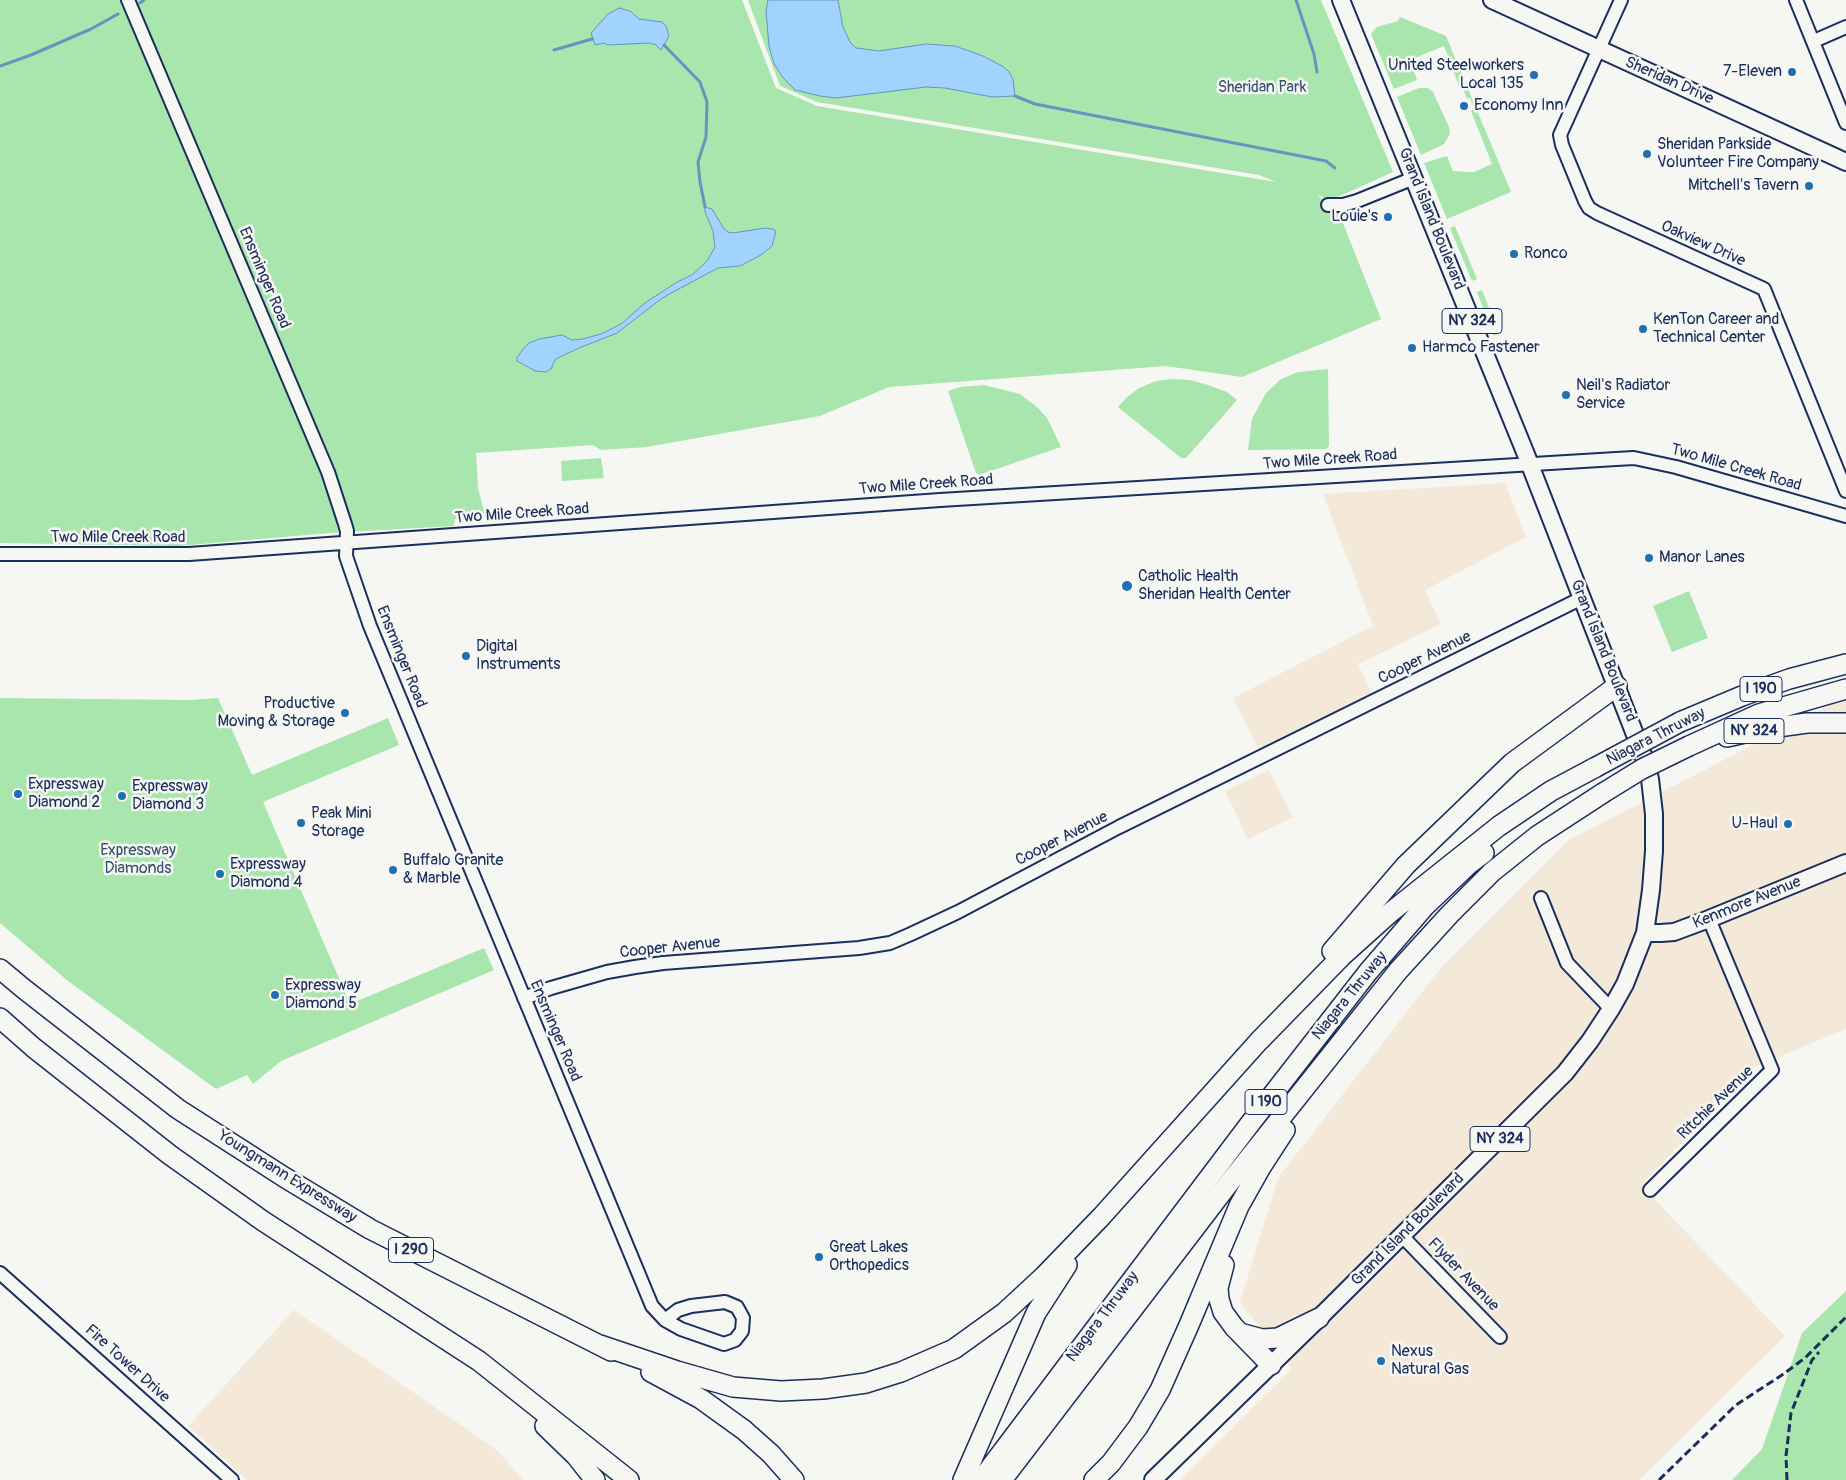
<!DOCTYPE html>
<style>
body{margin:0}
canvas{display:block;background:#f6f6f2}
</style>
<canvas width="1846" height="1480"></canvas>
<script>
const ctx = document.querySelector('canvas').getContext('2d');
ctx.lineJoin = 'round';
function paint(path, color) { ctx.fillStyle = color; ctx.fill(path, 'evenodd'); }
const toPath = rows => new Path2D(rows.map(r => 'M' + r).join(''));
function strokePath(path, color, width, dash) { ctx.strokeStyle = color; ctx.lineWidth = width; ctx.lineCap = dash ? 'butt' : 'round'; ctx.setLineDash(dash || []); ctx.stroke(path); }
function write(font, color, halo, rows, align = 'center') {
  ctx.font = font + ' Pangolin,sans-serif'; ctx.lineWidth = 5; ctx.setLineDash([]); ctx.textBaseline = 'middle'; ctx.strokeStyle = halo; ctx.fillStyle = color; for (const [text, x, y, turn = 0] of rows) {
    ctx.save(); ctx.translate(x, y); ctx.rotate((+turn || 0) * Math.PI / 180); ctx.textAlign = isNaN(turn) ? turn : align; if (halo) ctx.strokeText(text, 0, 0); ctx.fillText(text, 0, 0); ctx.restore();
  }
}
const built = toPath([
 [1505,483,1526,537,1425,590,1441,624,1358,664,1372,694,1259,750,1233,698,1373,626,1323,494],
 [1846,702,1846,1029,1756,1066,1641,1185,1785,1336,1639,1480,1180,1480,1292,1369,1240,1302,1278,1178,1440,969,1569,840,1832,704],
 [1269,770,1293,817,1248,839,1225,791],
 [294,1310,497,1450,523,1480,247,1480,188,1426]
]);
const green = toPath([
 [0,0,742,0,776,88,817,106,1276,182,1259,175,817,102,780,86,748,0,1321,0,1393,172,1342,195,1329,199,1317,195,1339,213,1381,319,1242,377,1166,366,889,387,820,416,647,447,601,450,593,445,476,453,478,488,485,516,455,519,454,526,330,533,178,546,0,543],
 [1400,17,1446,36,1511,192,1447,219,1424,163,1447,156,1453,171,1467,172,1474,172,1492,164,1471,111,1474,109,1470,98,1467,99,1463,88,1460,89,1444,46,1410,60,1417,80,1394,89,1371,34,1377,27,1398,21],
 [1419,88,1428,88,1433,92,1449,127,1450,134,1444,144,1421,155,1397,97],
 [1455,226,1477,279,1472,281,1450,228],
 [1482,290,1499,333,1494,336,1477,292],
 [1328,369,1329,446,1326,449,1248,450,1252,419,1266,393,1281,379,1298,372],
 [1172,379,1190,380,1208,385,1227,392,1237,400,1186,458,1181,458,1118,407,1126,398,1139,388,1156,381],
 [984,385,1020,394,1037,407,1047,418,1061,447,979,475,976,473,948,391,960,387],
 [601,458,604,478,562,481,561,461],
 [1689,591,1708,638,1672,652,1653,606],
 [0,698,191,700,218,698,252,775,388,718,399,745,263,802,350,1004,484,948,494,970,281,1061,253,1084,247,1075,216,1089,68,981,0,923],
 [1846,1291,1846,1480,1732,1480,1762,1449,1802,1333]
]);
const water = toPath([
 [768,0,838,0,843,27,850,42,856,48,879,51,926,44,955,46,983,56,1004,67,1009,72,1013,79,1015,96,992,97,945,88,926,87,836,98,820,96,795,90,784,79,774,64,769,46,766,11,768,0],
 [619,8,630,11,639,19,662,22,666,26,669,36,661,50,656,45,650,43,607,45,605,43,595,45,591,33,608,14,619,8],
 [705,207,712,209,724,229,728,232,733,233,765,228,773,229,776,231,772,246,761,255,740,266,718,268,673,292,661,299,617,333,579,348,560,357,555,360,551,369,546,372,535,371,517,361,517,358,524,348,529,343,539,339,562,335,572,340,583,339,601,334,621,324,645,303,677,282,692,275,707,261,715,247,713,231,705,212,705,207]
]);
const stream = toPath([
 [1296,0,1314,54,1317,72],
 [140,3,144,0],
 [664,45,700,82,707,102,706,137,698,162,700,182,705,207],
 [554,50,592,39],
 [0,66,31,55,91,29,118,14],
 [1015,96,1035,104,1326,161,1335,168]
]);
const minor = toPath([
 [128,0,328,472,345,524,347,531,346,556,348,562,370,626,652,1306,665,1320,681,1329,724,1344,735,1340,742,1331,743,1318,737,1307,725,1302,691,1306,678,1310,665,1320],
 [1621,0,1560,135,1562,145,1585,201,1589,208,1597,213,1764,289,1846,491],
 [1796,0,1846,123],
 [1814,41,1846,27],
 [1328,205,1343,205,1357,201,1414,178],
 [0,554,189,554,940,500,1616,459,1634,458,1676,467,1846,516],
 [1541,898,1567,963,1611,1009],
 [524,998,551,988,607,972,635,967,663,963,859,948,890,943,911,934,958,912,1119,827,1582,598],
 [1650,1190,1772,1070,1709,919],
 [1402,1236,1500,1337],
 [0,1273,232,1480]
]);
const major = toPath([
 [1492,0,1846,162],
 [1645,933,1661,933,1674,932,1709,919,1846,863],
 [1153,1480,1319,1318,1565,1073,1590,1041,1611,1009,1625,984,1645,933,1651,890,1654,851,1654,814,1650,779,1643,755,1525,452,1341,0]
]);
const highway = toPath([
 [1680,722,1742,696,1789,679,1846,664],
 [1727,737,1763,729,1807,723,1846,723],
 [1689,746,1759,714,1846,689],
 [1332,951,1406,865,1512,763,1617,686],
 [0,969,24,989,178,1109,284,1177,370,1229,611,1351],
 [0,1018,34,1048,170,1155,263,1221,479,1361,629,1480],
 [1224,1265,1218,1288,1219,1299,1223,1312,1234,1327,1271,1365],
 [1240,1333,1262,1339,1278,1338,1319,1318],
 [600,1345,677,1371,733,1387,781,1391,823,1389,866,1383,901,1372,954,1349,1004,1313,1044,1276,1101,1217,1259,1041,1342,956,1391,912,1499,826,1551,791,1596,767],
 [651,1372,701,1399,744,1430,771,1454,794,1480],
 [545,1426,576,1456,595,1480],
 [963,1480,1036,1313,1067,1265],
 [981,1480,1249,1125,1368,972,1425,906,1468,865,1484,853],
 [1002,1480,1233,1178,1398,971,1450,914,1492,872,1537,836,1603,793],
 [1094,1480,1111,1463,1138,1427,1160,1390,1189,1325,1239,1206,1261,1167,1285,1130]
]);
const rail = toPath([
 [1659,1480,1736,1405,1782,1375,1805,1358,1846,1317],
 [1787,1480,1786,1456,1791,1413,1812,1360,1819,1352]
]);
const highwayBridge = toPath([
 [1596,767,1680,722],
 [1603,793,1642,769,1689,746]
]);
const markers = [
 [1792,72,5,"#1f6fb2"],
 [1534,75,5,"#1f6fb2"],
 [1464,106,5,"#1f6fb2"],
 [1647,154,5,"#1f6fb2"],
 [1809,186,5,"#1f6fb2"],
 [1388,217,5,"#1f6fb2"],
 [1514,254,5,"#1f6fb2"],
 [1643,329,5,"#1f6fb2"],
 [1412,348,5,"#1f6fb2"],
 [1566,395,5,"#1f6fb2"],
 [1649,558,5,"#1f6fb2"],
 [1127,586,6,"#1f6fb2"],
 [466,656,5,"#1f6fb2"],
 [345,713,5,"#1f6fb2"],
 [18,794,5,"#1f6fb2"],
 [122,796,5,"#1f6fb2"],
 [301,823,5,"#1f6fb2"],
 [1788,824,5,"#1f6fb2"],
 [393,870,5,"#1f6fb2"],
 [220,874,5,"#1f6fb2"],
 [275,995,5,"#1f6fb2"],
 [819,1257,5,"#1f6fb2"],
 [1381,1361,5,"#1f6fb2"]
];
const shields = [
 [1472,321,60],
 [1761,689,42],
 [1754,731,60],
 [1266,1102,42],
 [1500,1139,60],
 [411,1250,45]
];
const shieldNames = [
 ["NY 324",1472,321],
 ["I 190",1761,689],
 ["NY 324",1754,731],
 ["I 190",1266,1102],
 ["NY 324",1500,1139],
 ["I 290",411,1250]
];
const poiNames = [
 ["United Steelworkers",1524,66,"right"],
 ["Local 135",1524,84,"right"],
 ["7-Eleven",1782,72,"right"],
 ["Economy Inn",1474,106],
 ["Sheridan Parkside",1657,145],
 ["Volunteer Fire Company",1657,163],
 ["Mitchell's Tavern",1799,186,"right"],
 ["Louie's",1378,217,"right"],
 ["Ronco",1524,254],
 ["KenTon Career and",1653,320],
 ["Technical Center",1653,338],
 ["Harmco Fastener",1422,348],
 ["Neil's Radiator",1576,386],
 ["Service",1576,404],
 ["Manor Lanes",1659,558],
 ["Catholic Health",1138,577],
 ["Sheridan Health Center",1138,595],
 ["Digital",476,647],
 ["Instruments",476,665],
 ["Productive",335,704,"right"],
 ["Moving & Storage",335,722,"right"],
 ["Expressway",28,785],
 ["Diamond 2",28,803],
 ["Expressway",132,787],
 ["Diamond 3",132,805],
 ["Peak Mini",311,814],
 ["Storage",311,832],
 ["U-Haul",1778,824,"right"],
 ["Buffalo Granite",403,861],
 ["& Marble",403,879],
 ["Expressway",230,865],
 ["Diamond 4",230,883],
 ["Expressway",285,986],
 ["Diamond 5",285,1004],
 ["Great Lakes",829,1248],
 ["Orthopedics",829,1266],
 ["Nexus",1391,1352],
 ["Natural Gas",1391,1370]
];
const streetNames = [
 ["Sheridan Drive",1669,81,24],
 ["Grand Island Boulevard",1431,219,68],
 ["Oakview Drive",1703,244,24],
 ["Ensminger Road",264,278,67],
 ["Two Mile Creek Road",1330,460,-4],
 ["Two Mile Creek Road",1736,468,16],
 ["Two Mile Creek Road",926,485,-4],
 ["Two Mile Creek Road",522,514,-4],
 ["Two Mile Creek Road",118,538],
 ["Grand Island Boulevard",1603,651,68],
 ["Ensminger Road",401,657,68],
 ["Cooper Avenue",1425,658,-26],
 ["Niagara Thruway",1656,737,-27],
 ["Cooper Avenue",1062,839,-27],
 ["Kenmore Avenue",1747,903,-22],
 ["Cooper Avenue",670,948,-6],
 ["Niagara Thruway",1350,996,-51],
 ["Ensminger Road",555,1031,67],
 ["Ritchie Avenue",1716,1103,-44],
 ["Youngmann Expressway",287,1177,32],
 ["Grand Island Boulevard",1408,1230,-45],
 ["Flyder Avenue",1463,1275,46],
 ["Niagara Thruway",1103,1317,-53],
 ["Fire Tower Drive",127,1364,42]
];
const parkNames = [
 ["Sheridan Park",1262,88],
 ["Expressway",138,851],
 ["Diamonds",138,869]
];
paint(built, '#f4e8d9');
paint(green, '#a8e6ad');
paint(water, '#a0d4fe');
strokePath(water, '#6b92be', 1);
strokePath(stream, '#6b92be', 3);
strokePath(minor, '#1b2f5e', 16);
strokePath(major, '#1b2f5e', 20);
strokePath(highway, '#1b2f5e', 22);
strokePath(minor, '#f6f6f2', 12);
strokePath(major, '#f6f6f2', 16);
strokePath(highway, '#f6f6f2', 19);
strokePath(rail, '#1b2f5e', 3, [8, 4]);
strokePath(highwayBridge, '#1b2f5e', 22, []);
strokePath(highwayBridge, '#f6f6f2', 19);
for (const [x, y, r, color] of markers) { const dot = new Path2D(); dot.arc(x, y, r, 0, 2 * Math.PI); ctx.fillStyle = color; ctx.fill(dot); strokePath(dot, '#f6f6f2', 2); }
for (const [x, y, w] of shields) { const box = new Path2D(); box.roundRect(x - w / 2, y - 12.5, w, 25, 4); ctx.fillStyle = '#f6f6f2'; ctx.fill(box); strokePath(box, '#1b2f5e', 1); }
write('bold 15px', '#1b2f5e', null, shieldNames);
write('16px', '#1b2f5e', '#f6f6f2', poiNames, 'left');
write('16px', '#1b2f5e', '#f6f6f2', streetNames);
write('16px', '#37546e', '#f6f6f2', parkNames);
</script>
